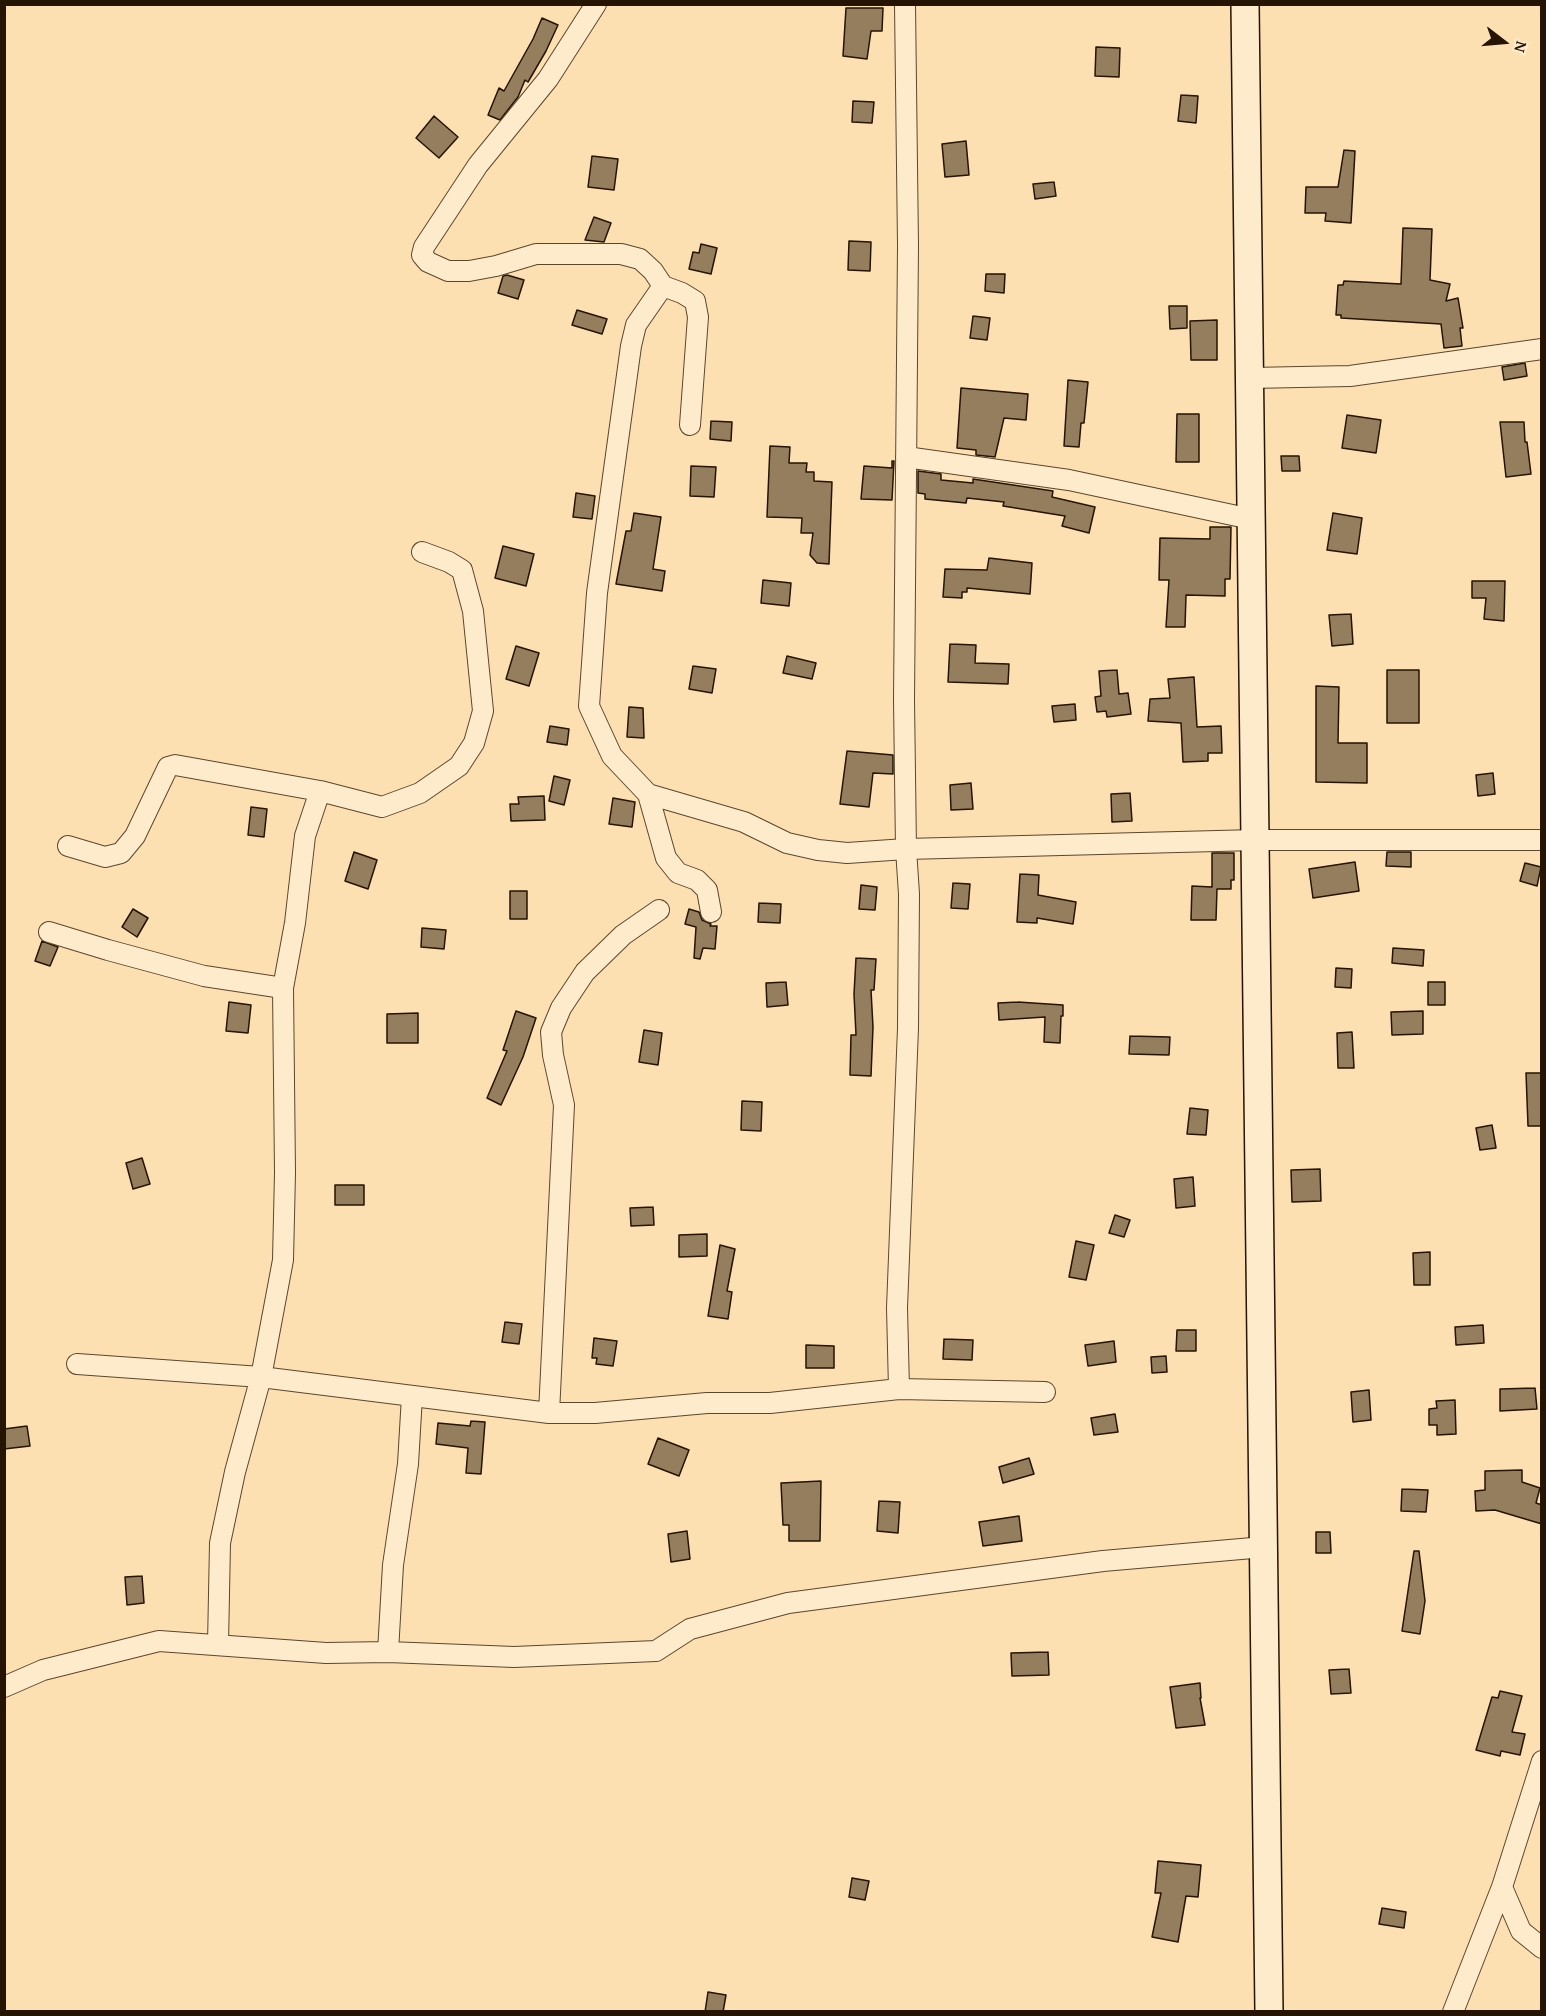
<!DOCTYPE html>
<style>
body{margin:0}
#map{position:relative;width:1546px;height:2016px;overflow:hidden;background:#fde0b1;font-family:"Gentium Book Plus",serif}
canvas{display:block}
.frame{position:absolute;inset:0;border:6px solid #251303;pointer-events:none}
.north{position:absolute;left:1474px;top:12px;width:60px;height:60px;-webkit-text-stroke:4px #feebcc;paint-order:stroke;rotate:106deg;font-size:16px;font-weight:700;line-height:24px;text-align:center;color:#251303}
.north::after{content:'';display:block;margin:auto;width:21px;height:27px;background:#251303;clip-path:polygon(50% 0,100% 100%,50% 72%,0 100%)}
</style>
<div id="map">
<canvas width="1546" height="2016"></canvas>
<div class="frame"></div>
<div class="north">N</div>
</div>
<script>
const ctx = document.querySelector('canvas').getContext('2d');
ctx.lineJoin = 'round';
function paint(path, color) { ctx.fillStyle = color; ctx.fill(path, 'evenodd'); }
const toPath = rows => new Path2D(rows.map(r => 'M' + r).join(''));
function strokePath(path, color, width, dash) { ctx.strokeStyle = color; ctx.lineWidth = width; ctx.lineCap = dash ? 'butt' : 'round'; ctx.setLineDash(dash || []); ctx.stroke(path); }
const building = toPath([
 [846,8,883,8,882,31,871,31,867,59,843,56,846,8],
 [542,18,558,25,546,51,528,82,525,80,518,97,500,120,488,115,499,88,504,91,533,39,542,18],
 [1096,47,1120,48,1119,77,1095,76,1096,47],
 [1181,95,1198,96,1196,123,1178,121,1181,95],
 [853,101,874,102,872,123,852,122,853,101],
 [434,116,458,137,439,158,416,138,434,116],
 [966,141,969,175,945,177,942,144,966,141],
 [1344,150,1355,151,1351,223,1325,221,1326,213,1305,213,1306,187,1338,187,1344,150],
 [592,156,618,159,614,190,588,187,592,156],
 [1054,182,1056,196,1035,199,1033,184,1054,182],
 [594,217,611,223,604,242,585,240,594,217],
 [1403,228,1432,229,1430,280,1450,284,1446,301,1458,298,1463,328,1460,328,1462,346,1444,348,1441,324,1341,318,1341,315,1336,315,1338,285,1343,285,1344,281,1401,284,1403,228],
 [849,241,871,242,870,271,848,270,849,241],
 [701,244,717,248,711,274,689,269,693,252,699,253,701,244],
 [986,274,1005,274,1004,293,985,291,986,274],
 [507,275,524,280,518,299,498,293,503,276,507,275],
 [1169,306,1187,306,1187,328,1170,329,1169,306],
 [577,310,607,319,602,334,572,325,577,310],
 [973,316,990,318,987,340,970,338,973,316],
 [1217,320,1217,360,1191,360,1190,321,1217,320],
 [1525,363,1527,376,1504,380,1502,367,1525,363],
 [1068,380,1088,382,1084,423,1081,423,1079,447,1064,446,1068,380],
 [961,388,1028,394,1026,420,1004,418,995,457,976,455,976,450,957,448,961,388],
 [1177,414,1199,414,1199,462,1176,462,1177,414],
 [1347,415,1381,420,1376,453,1342,448,1347,415],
 [711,421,732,422,731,441,710,439,711,421],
 [1500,422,1524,422,1525,442,1527,442,1531,474,1506,477,1500,422],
 [770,446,790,447,789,463,807,463,806,472,814,472,814,481,832,482,829,564,817,563,810,555,813,533,801,533,802,518,767,517,770,446],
 [1281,456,1299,456,1300,471,1282,471,1281,456],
 [892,461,894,461,892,500,861,499,864,466,892,468,892,461],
 [691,466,716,467,714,497,690,496,691,466],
 [918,471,941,474,941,480,973,483,973,479,1053,491,1052,497,1095,507,1089,533,1062,526,1065,516,1003,506,1004,502,967,498,966,503,925,499,925,494,918,493,918,471],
 [576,493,595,496,592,519,573,517,576,493],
 [634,513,661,517,653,569,665,571,662,591,616,584,626,531,631,531,634,513],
 [1333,513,1362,518,1357,554,1327,550,1333,513],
 [1210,527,1231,527,1230,579,1225,579,1225,596,1186,595,1185,627,1166,627,1169,580,1159,580,1160,538,1210,539,1210,527],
 [503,546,534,554,526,586,495,578,503,546],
 [989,558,1032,563,1030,594,967,588,967,592,962,592,962,598,943,597,945,569,987,570,989,558],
 [763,580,791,583,789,606,761,603,763,580],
 [1472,581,1505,581,1504,621,1484,619,1486,598,1472,598,1472,581],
 [1351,614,1353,644,1332,646,1329,615,1351,614],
 [950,644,976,645,975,663,1009,664,1008,684,948,682,950,644],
 [516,646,539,653,529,686,506,679,516,646],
 [787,656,816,663,812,679,783,673,787,656],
 [693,666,716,669,712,693,689,689,693,666],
 [1117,670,1119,694,1128,693,1131,714,1107,717,1106,711,1097,712,1095,697,1101,696,1099,671,1117,670],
 [1387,670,1419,670,1419,723,1387,723,1387,670],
 [1194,677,1197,727,1221,726,1222,753,1208,753,1208,761,1183,762,1181,723,1148,721,1150,699,1170,698,1168,679,1194,677],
 [1316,686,1339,687,1338,743,1367,743,1367,783,1316,782,1316,686],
 [1075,704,1076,720,1054,722,1052,706,1075,704],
 [629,707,643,708,644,738,627,737,629,707],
 [550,726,569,729,567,745,547,742,550,726],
 [847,751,893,755,893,774,873,773,869,807,840,804,847,751],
 [1493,773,1495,794,1478,796,1476,775,1493,773],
 [554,776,570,780,564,805,549,801,554,776],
 [971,783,973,809,951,810,950,785,971,783],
 [1130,793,1132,821,1112,822,1111,794,1130,793],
 [544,796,545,820,511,821,510,804,519,804,518,797,544,796],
 [613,798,635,802,632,827,609,824,613,798],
 [251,807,267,809,264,837,248,835,251,807],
 [354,852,377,860,368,889,345,881,354,852],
 [1387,852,1411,852,1411,867,1386,866,1387,852],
 [1212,853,1234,853,1234,880,1231,880,1231,889,1217,889,1216,920,1191,920,1192,886,1212,887,1212,853],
 [1355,862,1359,891,1313,898,1309,869,1355,862],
 [1525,863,1541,867,1537,886,1520,881,1525,863],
 [1020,874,1039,875,1038,895,1076,902,1073,924,1037,918,1037,923,1017,922,1020,874],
 [953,883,970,884,968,909,951,908,953,883],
 [861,885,877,887,875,910,859,909,861,885],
 [510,891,527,891,527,919,510,919,510,891],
 [759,903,781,904,780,923,758,922,759,903],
 [133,909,148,918,137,937,122,927,133,909],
 [689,909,699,912,702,920,711,924,710,926,717,926,715,949,703,948,700,959,694,958,696,927,685,924,689,909],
 [422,928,446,930,444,949,421,947,422,928],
 [42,941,58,947,50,966,35,961,42,941],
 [1393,948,1424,950,1423,966,1392,963,1393,948],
 [856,958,876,959,874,990,871,990,873,1027,871,1076,850,1075,851,1035,856,1035,854,994,856,958],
 [1336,968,1352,969,1351,988,1335,987,1336,968],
 [786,982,788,1005,767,1007,766,983,786,982],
 [1428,982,1445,982,1445,1005,1428,1005,1428,982],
 [229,1002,251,1005,248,1033,226,1031,229,1002],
 [1018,1002,1063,1005,1063,1016,1061,1016,1060,1043,1044,1042,1045,1017,999,1020,998,1003,1018,1002],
 [516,1011,536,1018,523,1057,501,1105,487,1098,507,1051,503,1050,516,1011],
 [1423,1011,1423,1034,1392,1035,1391,1012,1423,1011],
 [418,1013,418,1043,387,1043,387,1014,418,1013],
 [644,1030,662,1033,658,1065,639,1062,644,1030],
 [1352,1032,1354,1068,1338,1068,1337,1033,1352,1032],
 [1130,1036,1170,1037,1169,1055,1129,1054,1130,1036],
 [1526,1073,1542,1073,1542,1126,1528,1126,1526,1073],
 [742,1101,762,1102,761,1131,741,1130,742,1101],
 [1190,1108,1208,1110,1206,1135,1187,1134,1190,1108],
 [1492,1125,1496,1148,1480,1150,1476,1128,1492,1125],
 [142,1158,150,1184,133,1189,126,1163,142,1158],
 [1320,1169,1321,1201,1292,1202,1291,1170,1320,1169],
 [1193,1177,1195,1206,1176,1208,1174,1179,1193,1177],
 [335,1185,364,1185,364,1205,335,1205,335,1185],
 [653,1207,654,1225,631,1226,630,1208,653,1207],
 [1115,1215,1130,1220,1124,1237,1109,1233,1115,1215],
 [707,1234,707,1256,679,1257,679,1235,707,1234],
 [1076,1241,1094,1245,1086,1280,1069,1277,1076,1241],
 [720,1245,735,1249,727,1291,732,1292,728,1319,708,1316,720,1245],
 [1430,1252,1430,1285,1414,1285,1413,1253,1430,1252],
 [505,1322,522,1324,519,1344,502,1342,505,1322],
 [1483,1325,1484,1343,1456,1345,1455,1327,1483,1325],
 [1177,1330,1196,1330,1196,1351,1176,1351,1177,1330],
 [594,1338,617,1341,613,1366,596,1364,597,1358,592,1358,594,1338],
 [944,1339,973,1340,972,1360,943,1359,944,1339],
 [1114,1341,1116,1362,1088,1366,1085,1345,1114,1341],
 [806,1345,834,1346,834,1368,806,1368,806,1345],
 [1166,1356,1167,1372,1152,1373,1151,1357,1166,1356],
 [1535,1388,1537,1409,1500,1411,1500,1389,1535,1388],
 [1369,1390,1371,1420,1353,1422,1351,1392,1369,1390],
 [1455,1400,1456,1434,1437,1435,1437,1425,1429,1425,1429,1409,1437,1408,1436,1401,1455,1400],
 [1115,1414,1118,1432,1094,1435,1091,1418,1115,1414],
 [471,1421,485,1422,481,1474,466,1473,468,1448,436,1444,438,1423,470,1426,471,1421],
 [27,1426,30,1446,4,1449,4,1429,27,1426],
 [658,1438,689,1450,679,1476,648,1464,658,1438],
 [1029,1458,1034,1474,1003,1483,999,1467,1029,1458],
 [1522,1470,1522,1482,1540,1488,1536,1503,1542,1505,1542,1524,1495,1510,1476,1511,1475,1491,1485,1490,1485,1471,1522,1470],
 [821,1481,820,1541,789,1541,789,1525,783,1525,781,1483,821,1481],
 [1402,1489,1428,1490,1426,1512,1401,1511,1402,1489],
 [879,1501,900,1502,898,1533,877,1531,879,1501],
 [1019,1516,1022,1541,983,1546,979,1522,1019,1516],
 [687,1531,690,1559,671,1562,668,1534,687,1531],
 [1316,1532,1330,1532,1331,1553,1316,1553,1316,1532],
 [1414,1551,1419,1551,1425,1601,1420,1634,1402,1631,1414,1551],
 [142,1576,144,1603,127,1605,125,1577,142,1576],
 [1048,1652,1049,1675,1012,1676,1011,1653,1048,1652],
 [1349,1669,1351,1693,1331,1694,1329,1670,1349,1669],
 [1200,1683,1201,1698,1200,1698,1205,1725,1176,1728,1170,1687,1200,1683],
 [1500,1691,1522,1696,1512,1732,1525,1734,1520,1755,1501,1751,1500,1756,1476,1750,1492,1697,1498,1698,1500,1691],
 [1158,1861,1201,1865,1198,1897,1186,1896,1178,1942,1152,1937,1161,1893,1155,1893,1158,1861],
 [852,1878,869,1881,865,1900,849,1897,852,1878],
 [1382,1908,1406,1912,1404,1928,1379,1924,1382,1908],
 [708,1992,726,1995,723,2012,705,2012,708,1992]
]);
const minor = toPath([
 [596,4,548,79,478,165,424,247,422,255,428,262,448,271,469,271,496,266,536,254,621,254,640,259,653,271,663,286,682,293,695,301,698,317,690,425],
 [663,286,636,325,631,346,597,593,589,706,612,756,648,794,744,822,787,843,818,850,847,853,906,849,1256,840,1542,840],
 [1250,378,1350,376,1542,349],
 [906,457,1069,480,1251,519],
 [648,794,666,858,678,873,697,880,707,890,711,912],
 [68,846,105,857,121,853,135,836,168,767,175,765,320,791,382,807,420,793,459,766,474,743,483,711,473,611,462,570,449,562,422,552],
 [49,932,108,950,204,976,283,988],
 [77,1364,261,1377,549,1413,595,1413,707,1403,770,1403,899,1389,1045,1392],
 [899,1389,897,1308,908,1028,909,894,906,849,904,700,908,246,905,4],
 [549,1413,564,1105,553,1055,551,1032,561,1008,585,972,623,935,659,910],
 [218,1645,220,1543,235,1472,261,1377,283,1260,285,1173,283,988,295,923,305,836,320,791],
 [388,1652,393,1565,408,1464,412,1396],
 [4,1687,43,1670,159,1641,326,1653,388,1652,514,1657,656,1651,690,1629,788,1603,1103,1561,1264,1547],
 [1502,1887,1521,1931,1542,1948],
 [1453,2012,1502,1887,1542,1761]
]);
const secondary = toPath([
 [1245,4,1269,2012]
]);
paint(building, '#957e5d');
strokePath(building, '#251303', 1.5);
strokePath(minor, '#5b462e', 22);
strokePath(secondary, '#251303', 30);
strokePath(minor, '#feebcc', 20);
strokePath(secondary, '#feebcc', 27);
</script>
